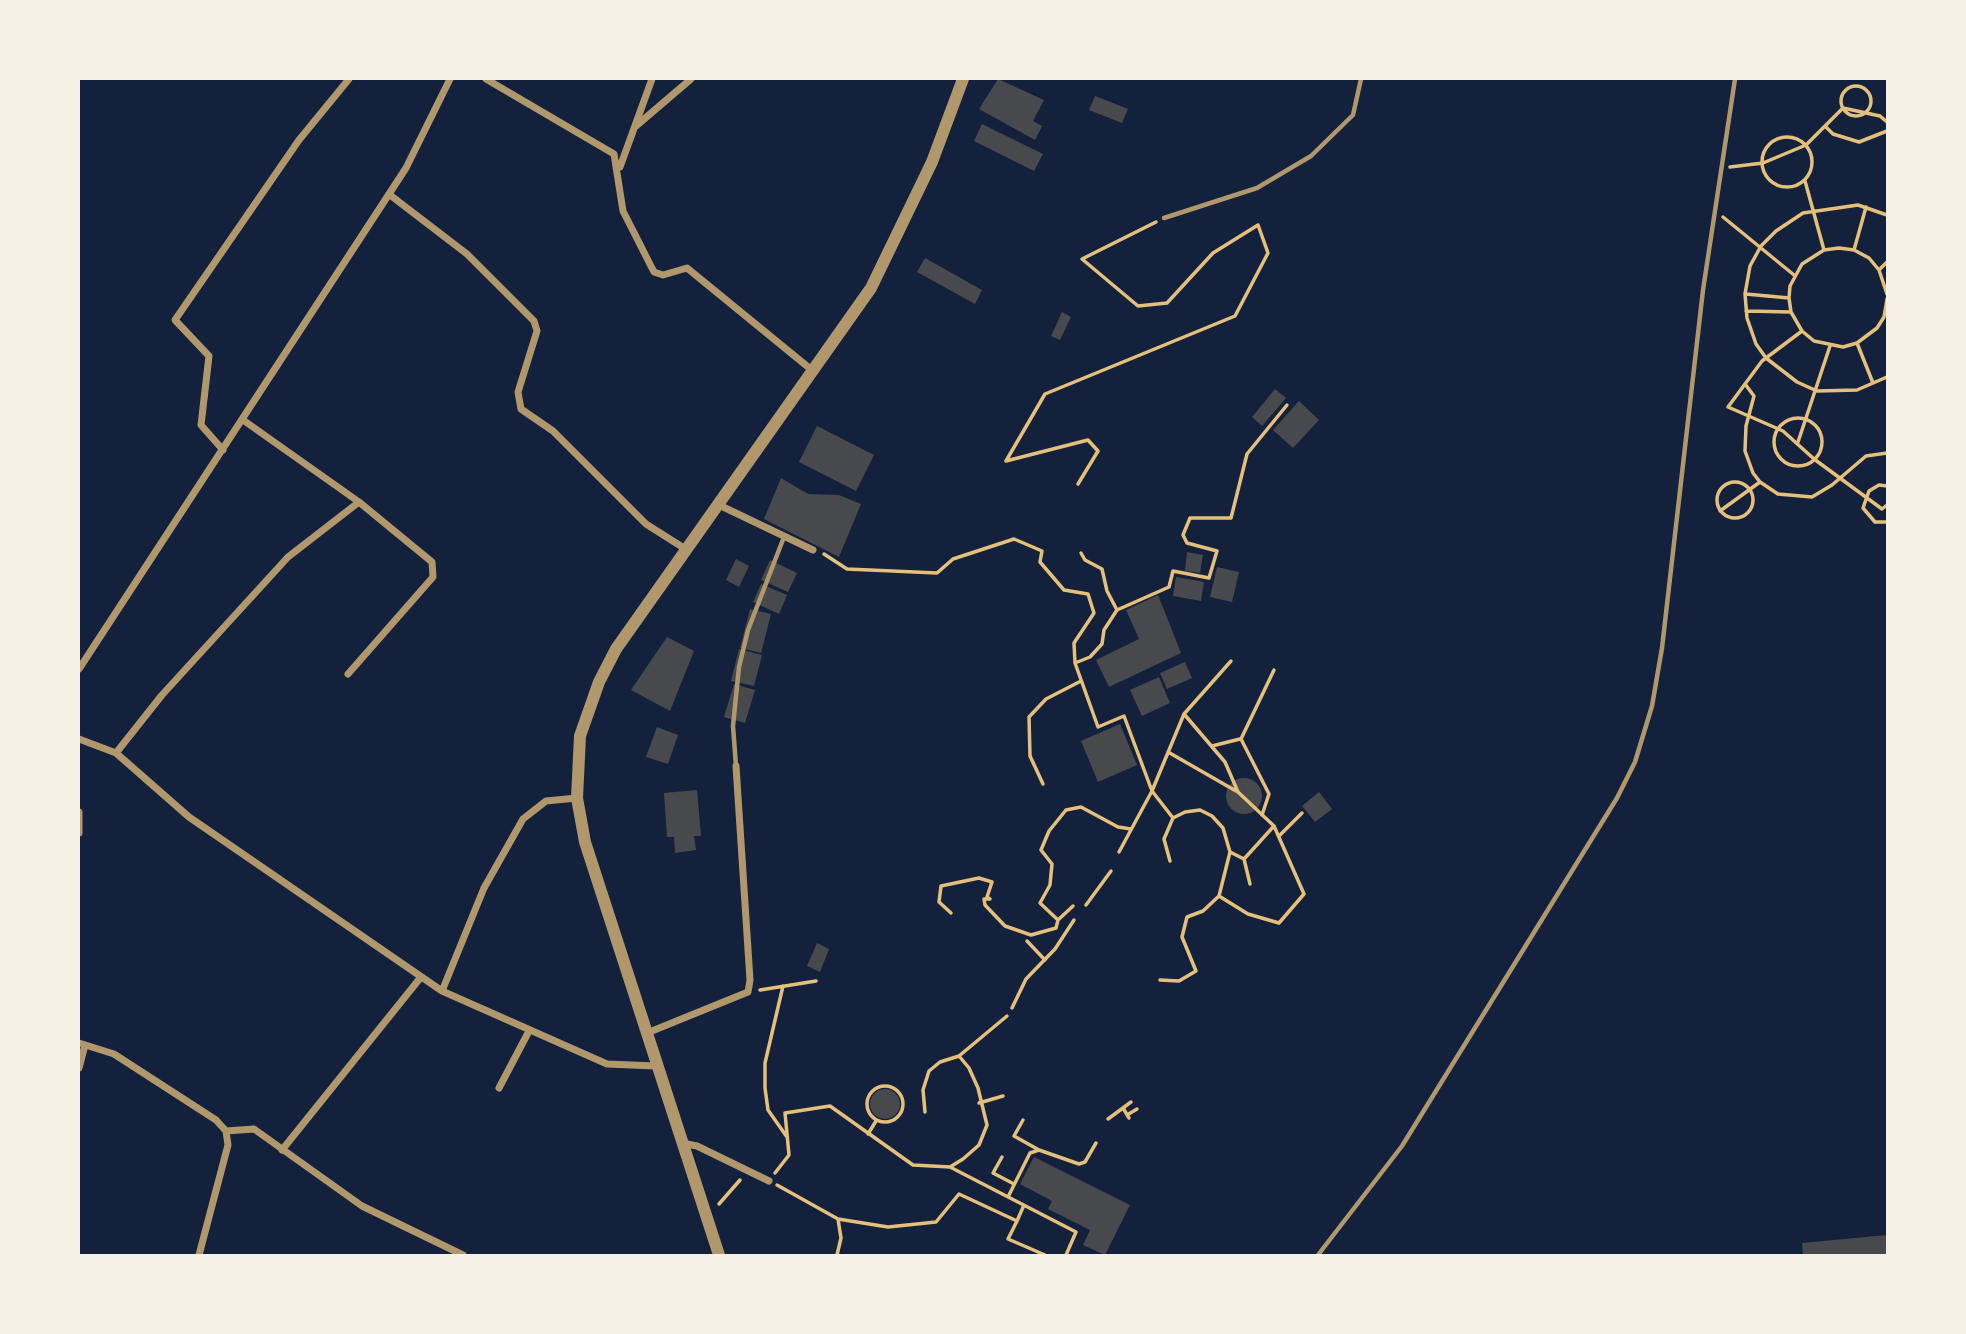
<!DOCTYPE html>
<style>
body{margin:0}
#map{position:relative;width:1966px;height:1334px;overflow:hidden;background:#14213d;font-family:Quicksand,sans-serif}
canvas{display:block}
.frame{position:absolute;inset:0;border:80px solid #f6f1e7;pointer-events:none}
</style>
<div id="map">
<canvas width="1966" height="1334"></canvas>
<div class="frame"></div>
</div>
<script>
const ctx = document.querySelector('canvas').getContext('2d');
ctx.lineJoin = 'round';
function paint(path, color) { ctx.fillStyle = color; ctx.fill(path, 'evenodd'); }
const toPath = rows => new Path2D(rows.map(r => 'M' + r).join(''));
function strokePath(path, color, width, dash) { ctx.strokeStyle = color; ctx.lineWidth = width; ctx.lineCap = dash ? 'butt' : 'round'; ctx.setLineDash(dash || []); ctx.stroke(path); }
const building = toPath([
 [998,79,1044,100,1033,121,1042,126,1035,140,979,109],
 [1095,96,1128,109,1122,123,1089,110],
 [982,124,1043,154,1034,171,974,141],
 [925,258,982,290,975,304,917,272],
 [1062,312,1071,317,1060,340,1051,336],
 [1275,389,1286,398,1262,426,1252,417],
 [1299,401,1319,420,1293,448,1273,430],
 [817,426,874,455,856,491,799,462],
 [781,478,808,494,839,495,861,504,839,557,764,519],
 [1187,552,1203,555,1200,573,1185,571],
 [736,559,749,566,739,587,726,580],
 [770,560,797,573,788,592,761,580],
 [1217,567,1239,572,1232,602,1210,597],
 [1176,577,1204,582,1201,601,1173,596],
 [761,584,787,595,779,614,753,602],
 [1158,595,1181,653,1109,687,1096,660,1139,639,1126,610],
 [750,609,771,614,761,653,740,648],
 [667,637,694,651,670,711,631,690],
 [739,649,762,655,754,686,731,681],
 [1185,662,1192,678,1167,689,1160,673],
 [1159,677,1170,703,1142,716,1130,690],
 [734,684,755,690,745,723,724,717],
 [1120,724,1137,765,1098,782,1081,741],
 [657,727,678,735,668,764,646,757],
 '1226 796a18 18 0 1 1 36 0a18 18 0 1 1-36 0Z',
 [697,790,701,836,694,836,696,850,675,853,674,837,667,837,664,793],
 [1319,792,1332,809,1315,822,1302,806],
 [817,943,829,949,820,972,807,966],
 '870 1104a15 15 0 1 1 30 0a15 15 0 1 1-30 0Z',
 [1034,1157,1130,1205,1105,1255,1083,1245,1090,1230,1048,1209,1052,1201,1020,1184],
 [1887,1235,1887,1255,1803,1255,1802,1243]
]);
const path = toPath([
 '1841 101a15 15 0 1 1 30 0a15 15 0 1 1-30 0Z',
 [1887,122,1880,116,1843,108,1825,126,1833,134,1859,142,1887,131],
 '1762 162a25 25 0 1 1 50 0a25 25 0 1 1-50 0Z',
 [1730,167,1763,163,1806,145,1825,126],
 [1805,181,1824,250],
 [1887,215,1858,205,1803,213,1776,231,1761,246,1750,266,1745,294,1747,318,1756,344,1766,358,1797,382,1817,391,1857,390,1887,377],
 [1723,217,1794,275],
 [1854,250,1866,207],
 [1879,270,1887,262],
 [1746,294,1789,298],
 [1887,294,1879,270,1869,258,1854,250,1839,248,1824,250,1802,264,1790,286,1789,298,1791,312,1802,331,1814,341,1843,347,1857,343,1877,328,1884,317,1887,299],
 [1746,311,1791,312],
 [1802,331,1762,361,1728,407,1783,431,1814,459,1882,509,1887,505],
 [1857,343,1873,383],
 '1774 442a24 24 0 1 1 48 0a24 24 0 1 1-48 0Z',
 [1798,442,1830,346],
 '1717 500a18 18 0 1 1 36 0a18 18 0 1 1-36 0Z',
 [1760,482,1778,494,1812,497,1832,485,1866,456,1887,453],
 [1078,484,1098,451,1088,440,1006,461,1045,394,1235,316,1268,253,1258,225,1213,253,1167,303,1138,306,1082,259,1156,222],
 [1887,486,1879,485,1869,491,1863,508,1875,522,1887,522],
 [1720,511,1760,482,1753,473,1745,451,1746,426,1754,396,1745,384],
 [824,554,847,569,937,573,953,559,1014,539,1042,551,1040,562,1064,590,1088,594,1094,613,1074,643,1075,663,1098,727,1124,716,1152,791,1173,818],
 [1117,610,1169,587,1173,571,1209,578,1217,551,1187,543,1183,535,1190,518,1231,518,1247,454,1287,405],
 [1075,663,1090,657,1102,644,1104,630,1117,610,1107,591,1102,569,1085,560,1081,553],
 [1184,714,1225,762,1238,792,1274,826,1304,894,1279,923,1248,914,1219,896],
 [1212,746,1240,739],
 [1168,752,1236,791],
 [1043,784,1030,756,1029,717,1046,699,1081,681],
 [1262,815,1269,794,1241,739,1274,670],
 [1279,836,1302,813],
 [1119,852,1152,791,1184,714,1231,661],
 [1230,852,1244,859,1274,826],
 [1244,859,1250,884],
 [1086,905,1111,871],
 [951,913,939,902,941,886,979,878,992,882,987,897,990,899,984,899,985,905,1005,926,1031,935,1056,928,1058,920,1040,903,1050,885,1052,864,1041,850,1049,831,1066,810,1081,807,1118,827,1131,829],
 [1058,920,1073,906],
 [1027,941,1045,960],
 [1160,980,1179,981,1196,971,1182,937,1187,917,1203,911,1219,896,1230,852,1223,828,1212,816,1200,810,1185,812,1173,818,1164,839,1170,861],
 [783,986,765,1063,765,1088,768,1110,787,1137],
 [760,990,816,981],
 [1012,1008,1026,979,1055,949,1074,920],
 '867 1104a18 18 0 1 1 36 0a18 18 0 1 1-36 0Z',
 [979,1103,1003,1096],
 [1123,1108,1129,1118],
 [925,1112,923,1090,929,1071,940,1062,959,1056],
 [1127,1115,1137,1109],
 [1108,1119,1131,1102],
 [1023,1120,1014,1136,1039,1150],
 [868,1134,876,1121],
 [1002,1157,993,1173,1014,1184],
 [950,1167,1076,1232,1066,1255],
 [775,1173,789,1155,785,1113,830,1106,913,1165,950,1167,963,1159,979,1145,987,1125,978,1088,969,1068,959,1056,1007,1016],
 [777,1185,838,1219,888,1227,936,1222,959,1194,1017,1221,1024,1205],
 [1008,1197,1030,1153,1039,1150,1079,1164,1085,1162,1096,1143],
 [719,1204,740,1180],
 [1017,1221,1008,1239,1045,1255],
 [837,1255,841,1238,838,1219]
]);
const service = toPath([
 [1164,218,1257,188,1311,156,1353,115,1361,79],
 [736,766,733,726,739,667,748,630,784,537],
 [1318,1255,1402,1146,1617,798,1635,762,1652,706,1662,648,1703,290,1735,79]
]);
const minor = toPath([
 [486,79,614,154,623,211,654,272,663,275,687,268,813,371],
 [636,126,691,79],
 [620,167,652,79],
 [390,195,467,254,534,321,537,331,518,392,521,409,553,431,646,524,687,550],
 [243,420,359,502,432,562,433,577,348,674],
 [223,450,201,425,209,356,175,320,299,140,349,79],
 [719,505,813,550],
 [79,669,406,168,450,79],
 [79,739,116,753,189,817,442,991,607,1064,656,1066],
 [116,753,162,695,288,557,359,502],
 [79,812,79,833],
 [442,991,484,888,523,819,546,801,577,798],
 [647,1033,748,992,750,980,736,766],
 [79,1043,114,1054,216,1120,226,1131,228,1145,199,1255],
 [79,1068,85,1045],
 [499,1088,529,1031],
 [226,1131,254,1129,362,1206,463,1255],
 [682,1143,697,1146,769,1181],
 [282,1150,421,977]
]);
const tertiary = toPath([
 [719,1255,585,842,577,798,580,736,599,682,616,649,871,288,932,162,963,79]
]);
paint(building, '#48494c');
strokePath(path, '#e5c07b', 3.5);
strokePath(service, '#b1986c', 4.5);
strokePath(minor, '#b1986c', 7);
strokePath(tertiary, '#b1986c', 12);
</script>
